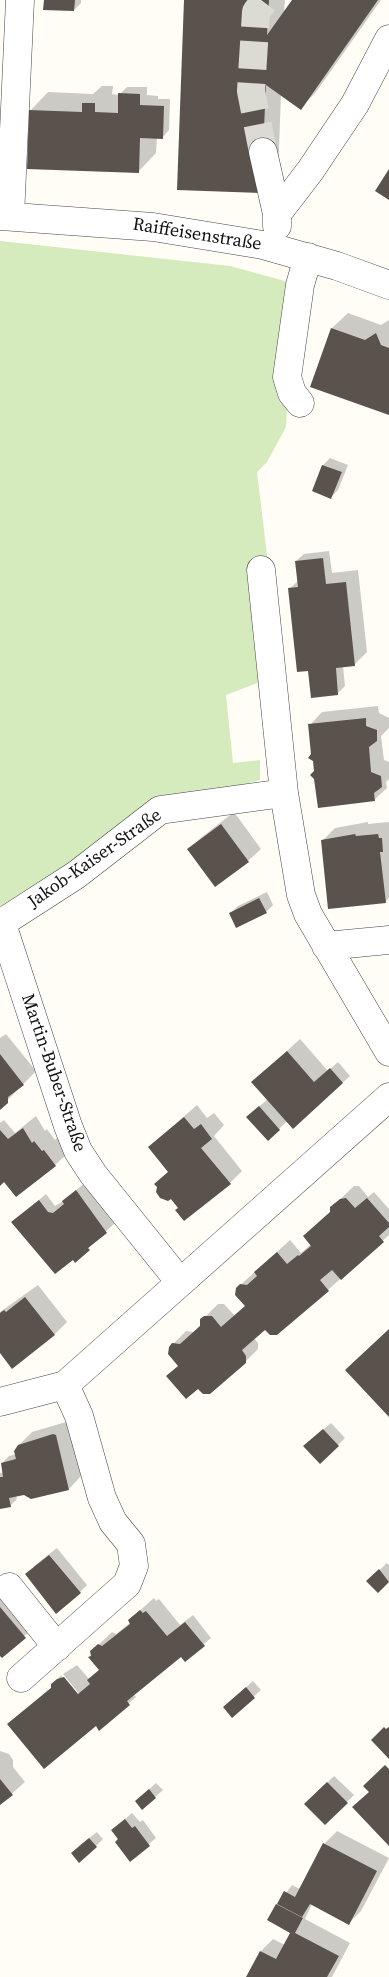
<!DOCTYPE html>
<meta charset="utf-8">
<style>
body{margin:0}
canvas{display:block;background:#fffdf5}
</style>
<canvas width="389" height="1977"></canvas>
<script>
const ctx = document.querySelector('canvas').getContext('2d');
ctx.lineJoin = 'round';
function paint(path, color) { ctx.fillStyle = color; ctx.fill(path, 'evenodd'); }
const toPath = rows => new Path2D(rows.map(r => 'M' + r).join(''));
function strokePath(path, color, width, dash) { ctx.strokeStyle = color; ctx.lineWidth = width; ctx.lineCap = dash ? 'butt' : 'round'; ctx.setLineDash(dash || []); ctx.stroke(path); }
function write(font, color, halo, rows, align = 'center') {
  ctx.font = font + ' "Source Serif 4",serif'; ctx.lineWidth = 5; ctx.setLineDash([]); ctx.textBaseline = 'middle'; ctx.strokeStyle = halo; ctx.fillStyle = color; for (const [text, x, y, turn = 0] of rows) {
    ctx.save(); ctx.translate(x, y); ctx.rotate((+turn || 0) * Math.PI / 180); ctx.textAlign = isNaN(turn) ? turn : align; if (halo) ctx.strokeText(text, 0, 0); ctx.fillText(text, 0, 0); ctx.restore();
  }
}
const green = toPath([
 [0,241,230,266,292,283,279,389,287,409,286,427,267,462,257,472,267,555,252,567,260,682,226,695,233,763,260,760,260,780,238,786,163,799,15,901,0,906]
]);
const shadow = toPath([
 [45,0,81,0,81,3,74,10],
 [185,0,285,0,284,13,293,0,381,0,316,92,301,108,281,94,278,175],
 [102,86,113,86,112,94,119,95,127,87,147,87,147,95,158,96,158,99,170,99,169,130,162,138,157,137,156,153,138,172,30,111,48,92,93,94],
 [348,313,381,325,389,320,389,414,332,328],
 [330,458,348,465,338,490,331,497,314,490,323,465],
 [329,551,332,573,358,570,367,652,354,665,343,666,345,686,338,693,309,670,289,589,299,580,296,561,304,554],
 [378,706,379,713,389,718,389,728,381,736,384,760,389,762,389,779,386,782,387,788,374,800,315,771,310,725,322,712],
 [234,812,261,849,248,861,189,849,202,837],
 [368,822,368,824,389,822,389,898,385,902,322,841,335,828],
 [267,892,273,905,266,912,231,913,238,906],
 [6,1034,36,1071,0,1108,0,1038],
 [300,1039,328,1071,338,1062,350,1076,293,1128,287,1121,279,1129,255,1110,268,1099,253,1082],
 [197,1105,207,1118,214,1113,224,1125,214,1136,242,1171,230,1183,179,1208,156,1184,169,1171,149,1147],
 [36,1116,45,1131,47,1129,55,1140,57,1138,68,1153,55,1165,0,1184,0,1123,4,1120,15,1133],
 [89,1179,118,1220,75,1261,13,1222,46,1194,55,1206,65,1200],
 [354,1186,359,1186,368,1197,374,1192,389,1209,389,1235,328,1290,265,1328,254,1338,258,1343,258,1349,245,1362,180,1366,173,1344,186,1331,194,1332,201,1325,202,1320,218,1304,224,1304,235,1316,246,1306,237,1288,290,1240,301,1253,311,1244,331,1211,331,1208],
 [38,1285,67,1322,54,1335,0,1351,0,1312],
 [66,1422,68,1423,81,1476,69,1489,31,1498,24,1494,16,1495,17,1499,10,1506,0,1508,0,1473,4,1472,2,1463,9,1456,16,1454,19,1445,32,1432],
 [331,1423,345,1438,338,1445,312,1439],
 [57,1548,87,1585,80,1592,33,1567],
 [387,1563,389,1565,389,1581,378,1591,368,1581],
 [0,1595,32,1630,0,1654],
 [154,1598,156,1601,159,1599,180,1625,193,1615,211,1638,185,1660,181,1655,133,1694,136,1697,99,1729,102,1722,63,1674,77,1665,89,1679,100,1669,92,1651,112,1632,116,1634,131,1622,129,1620],
 [61,1675,99,1722,9,1724,52,1687],
 [253,1681,261,1690,232,1716,232,1700],
 [0,1751,9,1754,13,1760,13,1767,25,1782,0,1804],
 [334,1776,354,1795,325,1823,306,1804],
 [156,1783,163,1790,143,1808,136,1801],
 [132,1813,140,1822,143,1820,156,1838,130,1860,112,1830],
 [337,1831,389,1858,361,1911,349,1923,312,1904,305,1919,350,1943,332,1977,247,1977,261,1951,273,1939,285,1945,294,1928,277,1905,292,1885,300,1889,324,1844],
 [97,1832,103,1839,96,1846,79,1846]
]);
const building = toPath([
 [44,0,75,0,74,11,43,10],
 [184,0,269,0,267,35,292,0,378,0,301,110,266,85,261,193,177,190],
 [118,93,140,94,140,105,164,106,163,139,140,138,139,173,27,169,29,110,82,112,82,103,95,103,95,112,118,113],
 [389,169,389,200,375,191],
 [331,328,365,340,376,333,381,345,389,348,389,415,310,387],
 [322,465,342,472,331,499,312,491],
 [323,558,326,584,346,582,355,666,336,668,338,695,311,698,308,671,297,672,288,588,298,587,295,561],
 [366,718,366,726,377,730,377,741,369,747,371,772,381,776,382,787,374,793,375,801,318,808,314,779,310,775,314,771,313,761,308,758,311,754,308,724],
 [221,824,249,862,215,887,187,849],
 [355,834,356,836,378,834,379,838,382,838,383,852,380,852,386,903,328,909,321,840],
 [259,898,267,913,236,928,229,913],
 [287,1051,314,1082,330,1068,343,1083,293,1129,251,1082],
 [0,1054,24,1085,8,1097,8,1103,0,1110],
 [259,1106,280,1130,268,1141,246,1117],
 [184,1117,194,1129,201,1124,212,1139,201,1148,231,1184,184,1221,175,1210,178,1208,171,1199,168,1201,160,1198,156,1192,157,1187,154,1184,168,1172,148,1147],
 [23,1128,32,1143,34,1141,42,1151,44,1150,56,1166,16,1197,4,1182,0,1186,0,1130,8,1139],
 [76,1190,107,1233,88,1248,90,1250,75,1263,73,1260,55,1274,11,1222,39,1200,48,1212,53,1213,64,1204,62,1201],
 [346,1198,355,1208,367,1198,389,1223,389,1227,379,1236,384,1242,341,1280,332,1270,320,1280,329,1291,277,1335,270,1335,265,1330,242,1350,246,1356,246,1363,210,1394,203,1394,198,1389,186,1399,166,1376,178,1366,168,1354,169,1347,172,1343,180,1344,200,1326,200,1319,204,1316,212,1316,221,1327,245,1306,235,1295,236,1288,240,1284,247,1285,257,1276,254,1272,277,1252,287,1264,298,1255,299,1256,311,1246,303,1236,330,1212,330,1207,340,1199],
 [25,1297,55,1335,12,1369,0,1353,0,1313,4,1310,6,1312],
 [389,1329,389,1417,345,1370],
 [323,1429,339,1446,320,1464,303,1446],
 [53,1434,56,1435,69,1490,31,1499,24,1495,9,1498,11,1507,0,1509,0,1477,3,1477,1,1463,16,1459,14,1451,18,1445],
 [49,1555,81,1593,56,1614,25,1574],
 [379,1569,389,1582,378,1593,366,1581],
 [0,1607,26,1638,2,1658,0,1656],
 [140,1610,143,1613,146,1611,167,1636,185,1622,205,1646,185,1662,181,1657,127,1701,130,1705,99,1731,96,1726,44,1769,7,1724,51,1688,51,1684,57,1679,64,1677,78,1694,90,1684,87,1680,99,1670,88,1657,91,1656,90,1651,98,1644,102,1646,130,1624,128,1620],
 [246,1687,255,1698,232,1718,223,1707],
 [384,1727,386,1729,389,1727,389,1759,371,1740],
 [385,1765,389,1769,389,1846,352,1807,369,1792,363,1786],
 [0,1779,13,1795,0,1805],
 [327,1782,348,1803,325,1825,304,1804],
 [149,1789,156,1798,142,1810,135,1801],
 [125,1819,132,1828,135,1826,150,1846,130,1862,115,1842,118,1839,111,1830],
 [89,1838,97,1847,79,1863,71,1853],
 [323,1843,377,1871,349,1925,310,1904,302,1917,277,1904,284,1891,295,1897],
 [276,1904,303,1918,295,1933,339,1956,327,1977,246,1977,260,1951,276,1959,290,1933,267,1920]
]);
const minorTunnel = toPath([
 [263,152,251,91,256,12,265,0]
]);
const minor = toPath([
 [263,152,277,214,277,226],
 [277,214,310,171,355,104,389,39],
 [0,216,153,227,263,245,337,266,389,285],
 [10,216,20,0],
 [300,403,292,393,287,377,300,285,308,257],
 [261,570,284,793,301,895,308,914,389,1052],
 [0,924,76,875,160,810,284,793],
 [2,924,68,1126,78,1151,93,1174,180,1282],
 [326,946,389,940],
 [0,1402,65,1385,389,1097],
 [9,1587,57,1647],
 [21,1678,127,1584,134,1566,131,1544,113,1522,102,1498,79,1416,65,1385]
]);
const streetNames = [
 ["Raiffeisenstraße",197,235,9],
 ["Jakob-Kaiser-Straße",95,859,-35],
 ["Martin-Buber-Straße",53,1073,71]
];
paint(green, '#d5ebbd');
paint(shadow, '#0003');
paint(building, '#5a524d');
strokePath(minorTunnel, '#dbdad3', 28, [28, 14]);
strokePath(minor, '#444', 29);
strokePath(minor, '#fff', 28);
write('18px', '#111', '#fff', streetNames);
</script>
